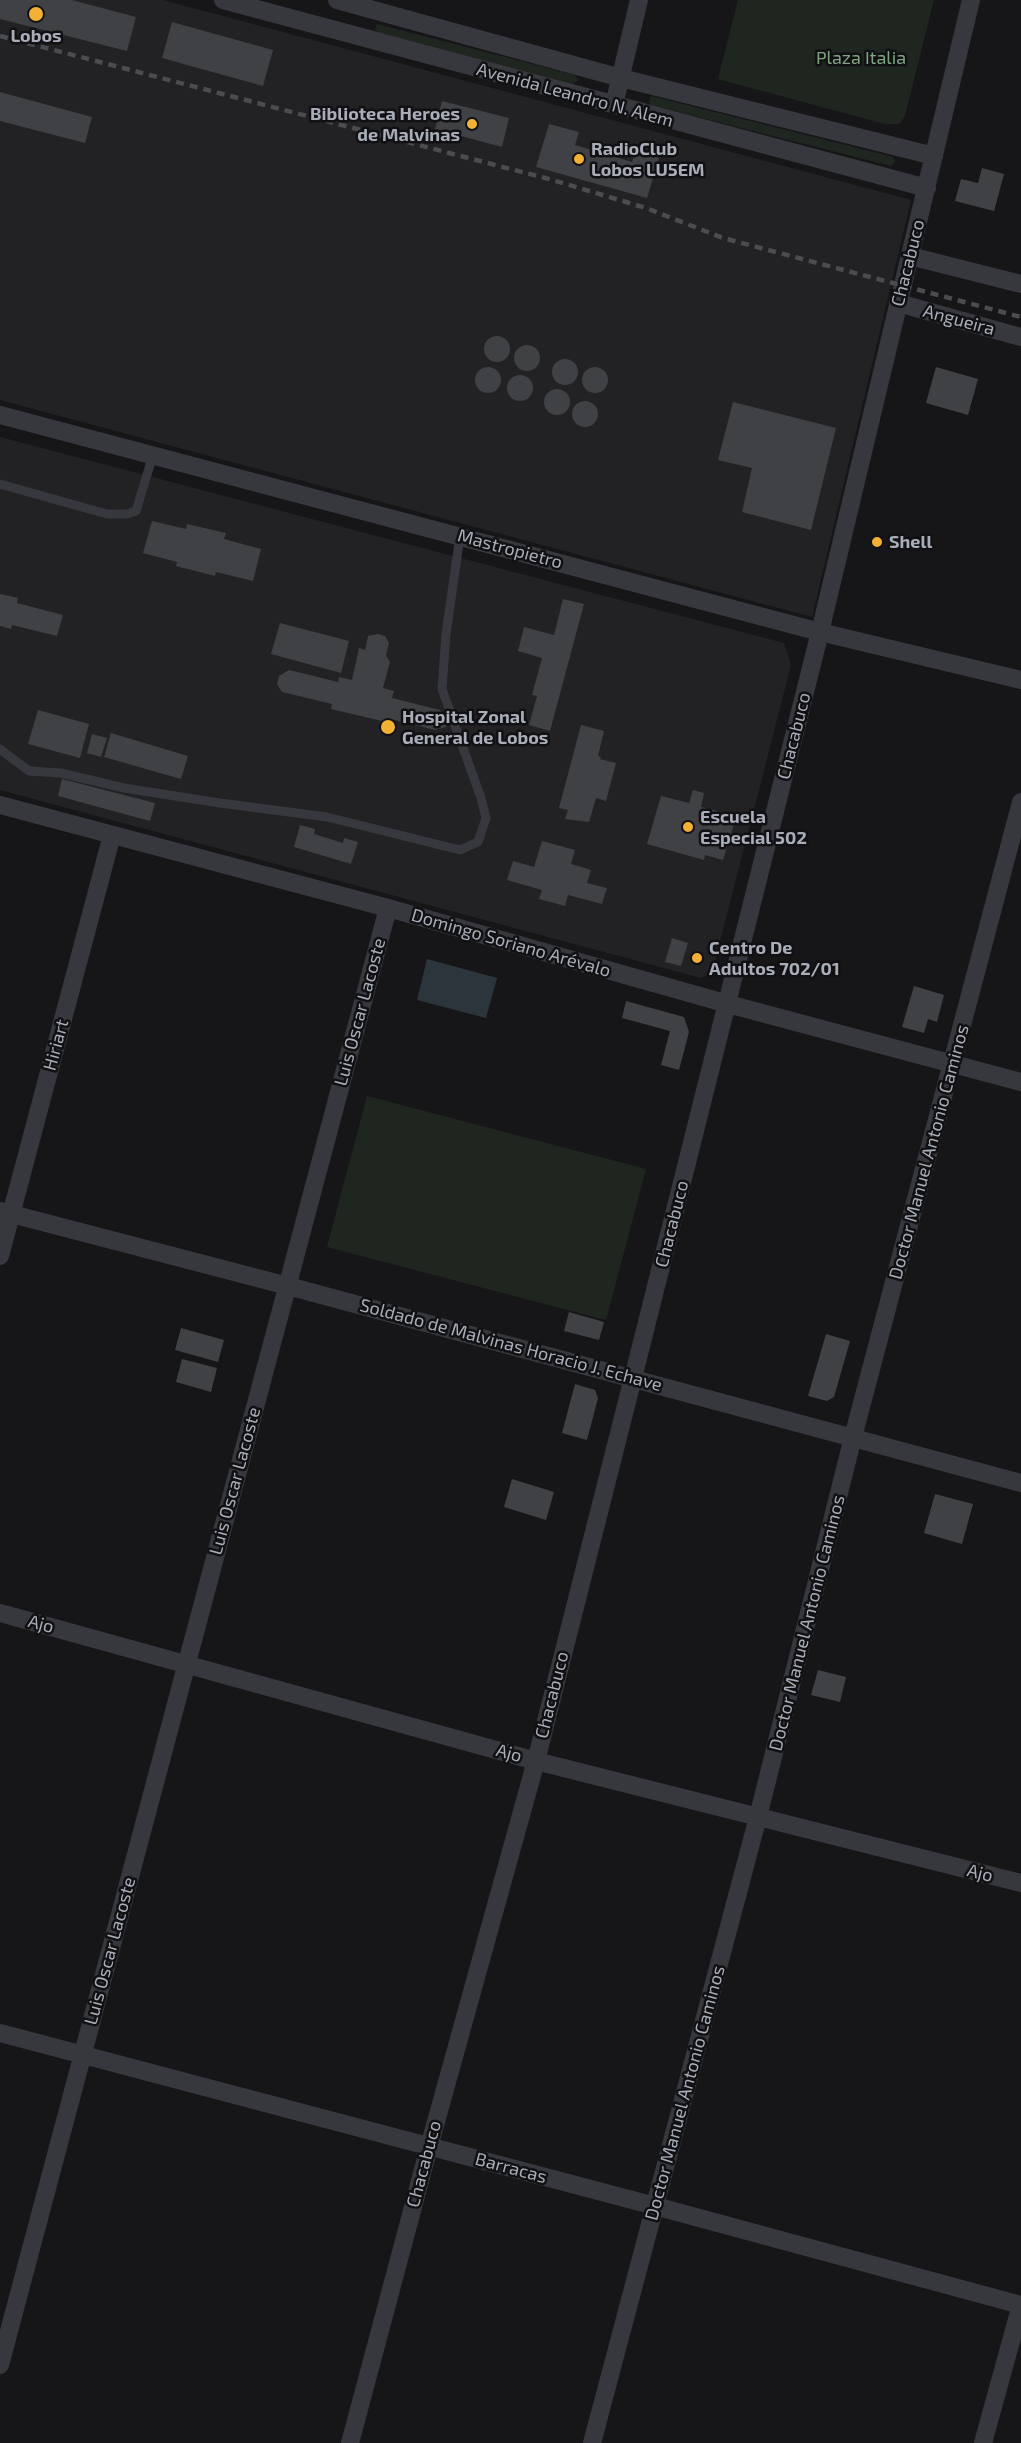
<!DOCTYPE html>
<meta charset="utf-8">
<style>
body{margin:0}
canvas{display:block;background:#161618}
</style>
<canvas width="1021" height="2443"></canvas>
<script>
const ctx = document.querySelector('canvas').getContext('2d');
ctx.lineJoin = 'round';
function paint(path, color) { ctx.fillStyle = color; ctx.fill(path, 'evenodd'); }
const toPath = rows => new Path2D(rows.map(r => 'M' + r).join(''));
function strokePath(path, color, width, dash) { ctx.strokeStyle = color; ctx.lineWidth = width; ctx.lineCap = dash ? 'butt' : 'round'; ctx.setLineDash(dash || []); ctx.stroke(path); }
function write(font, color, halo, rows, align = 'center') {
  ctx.font = font + ' "Exo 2",sans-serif'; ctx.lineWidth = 5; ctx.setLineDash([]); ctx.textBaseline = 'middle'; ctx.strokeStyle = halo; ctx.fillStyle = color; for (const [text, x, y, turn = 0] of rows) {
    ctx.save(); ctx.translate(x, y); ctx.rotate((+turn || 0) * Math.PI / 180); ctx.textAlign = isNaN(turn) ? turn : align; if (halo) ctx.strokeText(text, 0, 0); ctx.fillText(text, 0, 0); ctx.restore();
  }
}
const built = toPath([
 [0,0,163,0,911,200,812,617,0,400],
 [0,437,784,643,791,665,712,973,701,978,0,790]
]);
const green = toPath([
 [738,0,934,0,905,116,899,124,885,124,718,79],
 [377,24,575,75,578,80,573,84,378,32,375,30],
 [651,96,893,157,895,162,891,166,651,105,649,102],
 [367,1096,646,1169,606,1320,327,1247]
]);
const water = toPath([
 [427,959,497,978,486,1018,417,1000]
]);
const building = toPath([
 [0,0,72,0,136,17,127,51,0,19],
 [172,22,273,50,263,86,162,58],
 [0,92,92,117,85,143,0,121],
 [442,101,509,118,502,147,435,129],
 [549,124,579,132,575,145,632,162,636,148,660,155,647,198,536,167],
 [982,168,1004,174,994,211,955,201,961,179,978,183],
 '484 349a13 13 0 1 1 26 0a13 13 0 1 1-26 0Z',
 '514 358a13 13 0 1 1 26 0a13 13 0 1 1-26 0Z',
 '552 372a13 13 0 1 1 26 0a13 13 0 1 1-26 0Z',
 [936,367,978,379,968,415,926,403],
 '582 380a13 13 0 1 1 26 0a13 13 0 1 1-26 0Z',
 '475 380a13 13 0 1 1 26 0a13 13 0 1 1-26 0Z',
 '507 388a13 13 0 1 1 26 0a13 13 0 1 1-26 0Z',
 '544 402a13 13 0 1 1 26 0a13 13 0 1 1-26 0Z',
 '572 414a13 13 0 1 1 26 0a13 13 0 1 1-26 0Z',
 [733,402,836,428,811,530,742,512,752,468,718,460],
 [152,521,186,529,187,524,226,533,224,539,261,549,253,581,216,572,215,576,176,566,177,562,143,553],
 [0,594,18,598,17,603,63,615,57,636,12,625,11,629,0,626],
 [563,599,584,604,550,731,529,725,537,696,532,695,542,658,518,651,524,627,554,635],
 [280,623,349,641,341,673,271,654],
 [378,634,385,636,389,643,386,655,390,662,383,688,394,691,392,698,440,710,448,718,446,727,435,730,387,718,386,722,331,709,332,704,282,692,277,684,279,676,289,670,338,682,339,677,352,680,359,648,365,650,368,636],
 [38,710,89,724,80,758,28,744],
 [581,725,604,731,598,756,601,757,600,759,616,763,606,801,596,798,589,822,565,819,568,810,559,808],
 [111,733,188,756,181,779,104,757],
 [92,734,107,738,101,757,87,753],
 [62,779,155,803,150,821,58,796],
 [693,790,704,793,701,807,718,811,715,818,734,824,723,860,705,855,704,860,647,844,661,796,689,803],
 [300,825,315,829,314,834,343,843,344,838,358,842,351,864,294,847],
 [542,841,575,850,571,864,591,870,587,883,607,888,602,904,568,895,565,906,539,899,542,890,507,880,513,861,534,867],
 [672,938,688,943,681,966,665,962],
 [914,986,944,995,937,1022,928,1019,924,1033,902,1027],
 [626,1001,684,1017,689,1032,679,1070,661,1065,670,1031,622,1018],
 [569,1312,604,1322,599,1340,564,1331],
 [181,1328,224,1340,218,1362,175,1350],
 [826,1334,850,1341,834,1397,827,1401,808,1396],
 [182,1359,217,1368,211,1392,176,1382],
 [575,1384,595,1390,598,1398,587,1440,562,1433],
 [512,1479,554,1492,546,1520,504,1507],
 [935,1494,973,1504,962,1544,924,1533],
 [818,1670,846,1677,840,1702,811,1695]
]);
const lane = toPath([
 [0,484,107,514,127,514,136,511,153,455],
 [0,749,29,771,61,773,124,788,220,803,327,817,460,850,478,842,486,818,481,798,442,689,446,634,460,536]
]);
const street = toPath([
 [223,0,927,188],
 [337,0,621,78,934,156],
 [614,105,639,0],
 [910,256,1021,284],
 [898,303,1021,337],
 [0,415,820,632,1021,680],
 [0,805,388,908,728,1004,1021,1082],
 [0,1211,288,1286,1021,1483],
 [0,1256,112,835],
 [0,1613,536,1761,1021,1883],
 [0,2033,655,2206,1021,2305,983,2443],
 [0,2365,388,908],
 [350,2443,429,2147,536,1761,633,1378,820,632,971,0],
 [592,2443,758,1817,853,1437,1021,802]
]);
const rail = toPath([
 [0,36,549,179,646,208,723,238,1021,317]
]);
const markers = [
 [36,14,8,"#f2b134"],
 [472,124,6,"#f2b134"],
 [579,159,6,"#f2b134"],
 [877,542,6,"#f2b134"],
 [388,727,8,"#f2b134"],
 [688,827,6,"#f2b134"],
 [697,958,6,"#f2b134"]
];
const poiNames = [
 ["Lobos",36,36,"center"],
 ["Biblioteca Heroes",460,114,"right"],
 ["de Malvinas",460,135,"right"],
 ["RadioClub",591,149],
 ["Lobos LU5EM",591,170],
 ["Shell",889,542],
 ["Hospital Zonal",402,717],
 ["General de Lobos",402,738],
 ["Escuela",700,817],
 ["Especial 502",700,838],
 ["Centro De",709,948],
 ["Adultos 702/01",709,969]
];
const parkNames = [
 ["Plaza Italia",861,58]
];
const streetNames = [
 ["Avenida Leandro N. Alem",575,95,15],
 ["Chacabuco",908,263,-76],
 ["Angueira",959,320,15],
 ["Mastropietro",510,549,15],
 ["Chacabuco",794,736,-76],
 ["Domingo Soriano Arévalo",511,943,16],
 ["Luis Oscar Lacoste",360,1012,-75],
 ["Hiriart",56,1045,-75],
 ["Doctor Manuel Antonio Caminos",929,1152,-75],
 ["Chacabuco",672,1224,-76],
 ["Soldado de Malvinas Horacio J. Echave",511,1345,15],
 ["Luis Oscar Lacoste",235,1481,-75],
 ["Doctor Manuel Antonio Caminos",807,1623,-76],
 ["Ajo",41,1624,15],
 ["Chacabuco",552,1695,-76],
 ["Ajo",509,1753,15],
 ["Ajo",980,1873,14],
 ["Luis Oscar Lacoste",110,1951,-75],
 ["Doctor Manuel Antonio Caminos",685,2093,-75],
 ["Chacabuco",424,2164,-75],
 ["Barracas",511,2168,15]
];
paint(built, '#222225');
paint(green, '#1e261f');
paint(water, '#2c353c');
paint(building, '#404145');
strokePath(lane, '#37383d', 9);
strokePath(street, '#37383d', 18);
strokePath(rail, '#4a4c52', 4.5, [8, 6]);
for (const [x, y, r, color] of markers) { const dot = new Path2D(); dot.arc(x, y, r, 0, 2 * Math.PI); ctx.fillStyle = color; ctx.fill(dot); strokePath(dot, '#111113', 2); }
write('bold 18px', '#a8adb8', '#111113', poiNames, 'left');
write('18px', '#7fa381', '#111113', parkNames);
write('18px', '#a8adb8', '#111113', streetNames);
</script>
